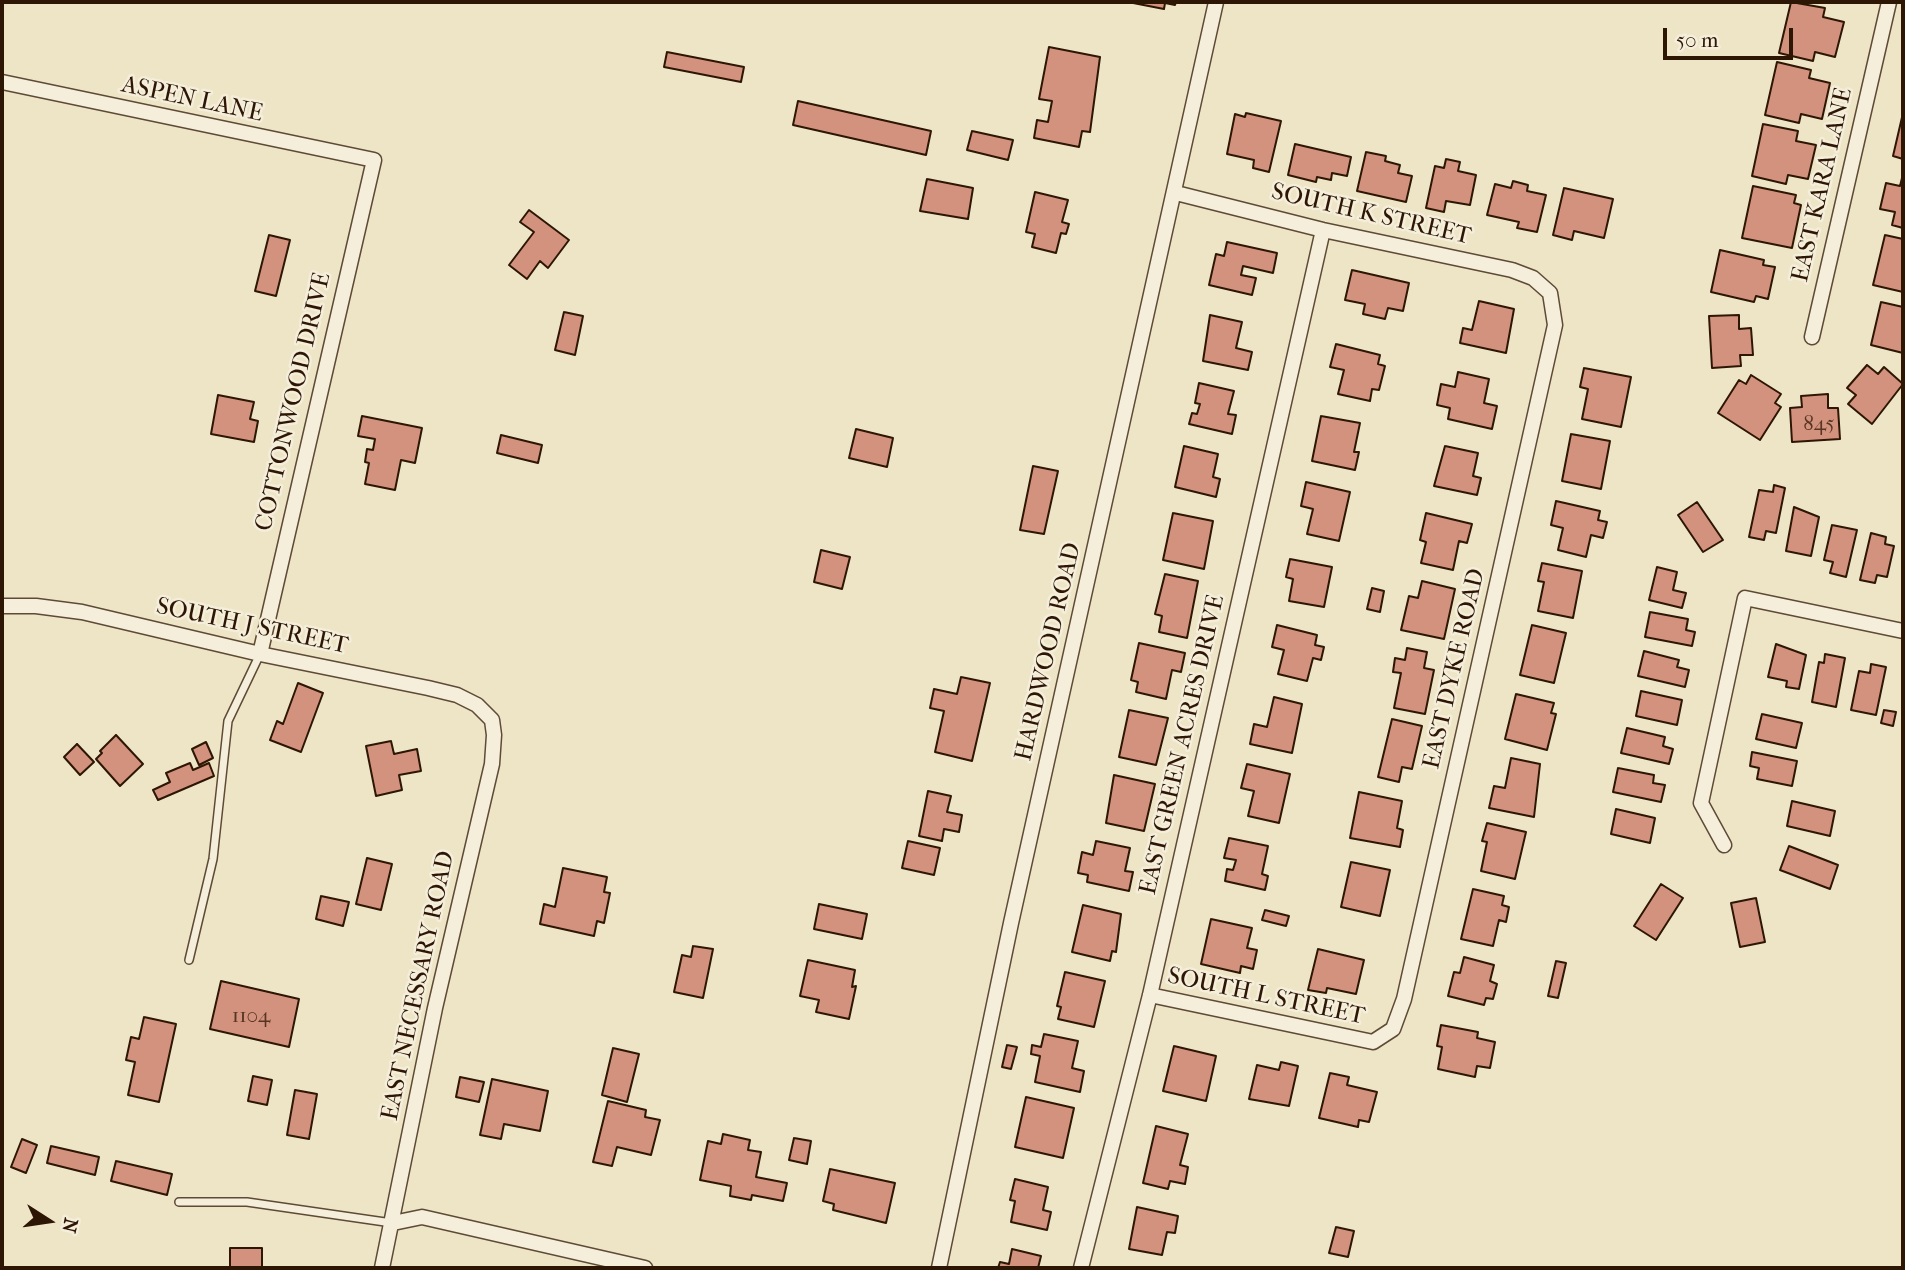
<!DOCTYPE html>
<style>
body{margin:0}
#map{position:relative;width:1905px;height:1270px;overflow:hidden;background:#eee5c7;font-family:"IM FELL French Canon",serif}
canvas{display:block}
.frame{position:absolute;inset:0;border:4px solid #2e1604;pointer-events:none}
.north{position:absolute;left:14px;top:1186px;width:70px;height:70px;-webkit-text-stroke:5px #f4eedb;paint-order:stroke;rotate:102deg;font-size:19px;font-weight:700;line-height:28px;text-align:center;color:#2e1604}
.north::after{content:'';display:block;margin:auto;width:24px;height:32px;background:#2e1604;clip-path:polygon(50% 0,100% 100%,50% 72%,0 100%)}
.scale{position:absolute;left:1663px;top:28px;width:130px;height:32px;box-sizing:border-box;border:4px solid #2e1604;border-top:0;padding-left:9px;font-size:21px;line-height:24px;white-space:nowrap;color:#2e1604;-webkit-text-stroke:5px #f4eedb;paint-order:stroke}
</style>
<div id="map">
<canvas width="1905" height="1270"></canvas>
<div class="frame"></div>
<div class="north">N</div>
<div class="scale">50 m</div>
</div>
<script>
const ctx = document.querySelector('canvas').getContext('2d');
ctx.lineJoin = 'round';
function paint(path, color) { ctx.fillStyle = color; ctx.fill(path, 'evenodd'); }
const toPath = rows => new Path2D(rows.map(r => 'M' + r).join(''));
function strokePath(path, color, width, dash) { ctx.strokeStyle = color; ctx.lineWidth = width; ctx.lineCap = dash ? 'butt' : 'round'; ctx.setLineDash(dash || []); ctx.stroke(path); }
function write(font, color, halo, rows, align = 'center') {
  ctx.font = font + ' "IM FELL French Canon",serif'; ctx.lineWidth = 5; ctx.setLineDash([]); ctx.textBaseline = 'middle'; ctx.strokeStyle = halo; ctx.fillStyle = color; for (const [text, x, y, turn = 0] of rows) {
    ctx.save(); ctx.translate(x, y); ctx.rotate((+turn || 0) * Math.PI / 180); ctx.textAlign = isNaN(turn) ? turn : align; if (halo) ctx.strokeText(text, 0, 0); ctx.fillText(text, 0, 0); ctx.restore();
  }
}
const building = toPath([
 [1128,2,1176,2,1175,5,1165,3,1164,9,1128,2],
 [1791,2,1825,8,1823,17,1844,22,1835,57,1815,52,1813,61,1779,53,1791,2],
 [1049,47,1100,57,1090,132,1082,131,1079,147,1034,138,1037,120,1048,122,1052,101,1039,99,1049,47],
 [667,52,744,67,741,82,664,67,667,52],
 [1777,62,1811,70,1809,78,1830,83,1822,119,1801,114,1799,123,1765,115,1777,62],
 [798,101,931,131,926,155,793,125,798,101],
 [1246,113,1281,121,1269,172,1253,168,1254,160,1227,154,1235,114,1245,117,1246,113],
 [1903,113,1903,159,1893,156,1903,113],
 [1763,124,1798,131,1796,141,1816,145,1808,179,1788,175,1786,184,1752,176,1763,124],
 [972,131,1013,140,1008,160,967,150,972,131],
 [1295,144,1351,157,1347,176,1332,173,1331,180,1317,177,1316,182,1288,175,1295,144],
 [1366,152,1386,156,1385,161,1400,165,1398,173,1412,176,1406,202,1357,191,1366,152],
 [1446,159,1460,162,1458,171,1476,175,1470,205,1446,201,1444,212,1426,208,1435,166,1444,168,1446,159],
 [1903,174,1903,228,1892,225,1895,212,1880,209,1886,183,1900,186,1903,174],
 [927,179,973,188,968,219,920,211,927,179],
 [1513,181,1528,185,1527,191,1546,195,1537,232,1517,228,1519,222,1487,215,1495,184,1511,188,1513,181],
 [1753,186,1796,195,1794,203,1801,205,1792,248,1742,238,1753,186],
 [1564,188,1613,199,1604,238,1574,231,1572,240,1553,235,1564,188],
 [1035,192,1068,200,1062,222,1069,224,1066,234,1061,233,1056,253,1032,247,1035,234,1026,232,1035,192],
 [529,210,569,240,548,268,540,261,527,279,509,265,534,232,520,222,529,210],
 [269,235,290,240,276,296,255,291,269,235],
 [1885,235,1903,239,1903,292,1873,285,1885,235],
 [1227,242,1277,253,1273,273,1243,266,1241,275,1256,278,1252,295,1209,285,1216,254,1224,256,1227,242],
 [1720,250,1764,260,1763,265,1775,267,1768,299,1756,296,1754,302,1711,292,1720,250],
 [1352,270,1409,283,1403,311,1388,308,1385,319,1363,314,1365,304,1345,300,1352,270],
 [1479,301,1514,309,1506,353,1460,343,1463,328,1472,330,1479,301],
 [1881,302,1903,307,1903,353,1871,345,1881,302],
 [564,312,583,316,575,355,555,350,564,312],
 [1210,315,1242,322,1236,348,1252,352,1248,370,1203,361,1210,315],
 [1739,315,1739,329,1751,328,1753,355,1740,355,1741,366,1712,368,1709,316,1739,315],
 [1336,344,1380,355,1378,364,1385,366,1379,390,1372,389,1370,401,1338,394,1344,370,1330,367,1336,344],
 [1867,365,1878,374,1884,367,1903,384,1872,424,1848,404,1856,395,1847,388,1867,365],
 [1584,368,1631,377,1621,427,1582,419,1588,389,1580,387,1584,368],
 [1458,372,1489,379,1484,403,1497,406,1492,429,1448,419,1450,408,1437,405,1441,384,1455,387,1458,372],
 [1751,375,1781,394,1775,403,1781,407,1760,440,1718,413,1739,380,1746,384,1751,375],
 [1199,383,1234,391,1228,414,1236,415,1232,434,1189,424,1192,413,1197,414,1200,404,1195,403,1199,383],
 [1828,394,1828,408,1838,408,1840,439,1792,442,1790,408,1802,407,1801,396,1828,394],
 [218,395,254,402,250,419,258,421,254,442,211,434,218,395],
 [362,416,422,428,415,463,401,460,395,490,365,484,369,463,365,462,367,449,373,450,375,439,358,436,362,416],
 [1321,416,1360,423,1354,452,1359,452,1355,470,1312,461,1321,416],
 [856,429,893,438,887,467,849,458,856,429],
 [1571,434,1610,441,1601,489,1562,481,1571,434],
 [501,435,542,445,538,463,497,453,501,435],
 [1184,446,1218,454,1213,477,1220,479,1216,497,1175,487,1184,446],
 [1445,446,1478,453,1473,476,1481,478,1477,495,1434,486,1445,446],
 [1033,466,1058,471,1044,534,1020,530,1033,466],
 [1306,482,1350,492,1339,541,1307,534,1313,509,1301,506,1306,482],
 [1774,485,1785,488,1776,533,1766,531,1764,540,1749,537,1759,490,1773,492,1774,485],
 [1556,501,1600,511,1598,520,1607,522,1603,538,1591,535,1586,557,1558,550,1563,528,1551,525,1556,501],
 [1697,502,1723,540,1703,552,1678,515,1697,502],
 [1794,507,1819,517,1811,556,1786,551,1794,507],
 [1173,513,1213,521,1204,569,1163,560,1173,513],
 [1426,513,1472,524,1467,543,1459,541,1453,570,1421,563,1426,542,1420,540,1426,513],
 [1832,525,1857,530,1846,577,1830,573,1833,562,1824,560,1832,525],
 [1871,533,1886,537,1885,544,1894,546,1887,577,1877,575,1875,583,1860,580,1871,533],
 [821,550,850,557,842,589,814,582,821,550],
 [1290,559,1332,567,1324,607,1289,601,1293,579,1286,577,1290,559],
 [1542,563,1582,571,1573,618,1538,611,1544,582,1538,581,1542,563],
 [1657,567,1677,572,1673,590,1686,593,1682,608,1649,600,1657,567],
 [1165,574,1198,581,1187,638,1159,632,1162,616,1155,614,1165,574],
 [1422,581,1455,589,1444,639,1401,630,1409,596,1418,598,1422,581],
 [1372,588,1384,591,1380,612,1367,609,1372,588],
 [1650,612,1688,619,1686,630,1695,632,1692,646,1645,637,1650,612],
 [1277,625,1317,635,1315,645,1324,647,1321,660,1313,658,1307,681,1278,674,1284,650,1272,647,1277,625],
 [1532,625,1566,633,1554,683,1520,675,1532,625],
 [1139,643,1185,653,1181,672,1172,670,1166,699,1136,692,1138,682,1131,680,1139,643],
 [1776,644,1806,655,1799,689,1786,687,1787,681,1768,677,1776,644],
 [1407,648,1427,652,1424,668,1434,670,1425,714,1394,708,1401,673,1393,672,1395,658,1405,660,1407,648],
 [1644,651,1679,660,1677,667,1689,670,1685,687,1638,676,1644,651],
 [1825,654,1845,658,1836,707,1812,702,1819,662,1824,663,1825,654],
 [1871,664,1886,667,1876,715,1851,710,1859,671,1870,673,1871,664],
 [961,677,990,683,972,761,935,752,944,711,930,708,934,689,957,694,961,677],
 [298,683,323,693,301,752,270,740,277,721,283,724,298,683],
 [1641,691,1682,700,1677,725,1636,716,1641,691],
 [1516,694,1554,703,1551,713,1556,714,1547,750,1505,739,1516,694],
 [1274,697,1302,704,1292,753,1250,744,1254,724,1267,727,1274,697],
 [1129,710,1168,718,1156,765,1119,757,1129,710],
 [1884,710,1896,712,1893,726,1881,723,1884,710],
 [1762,714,1802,723,1796,748,1756,739,1762,714],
 [1392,719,1422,726,1412,769,1402,767,1399,782,1378,777,1392,719],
 [1627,728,1665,737,1663,746,1673,749,1669,764,1621,753,1627,728],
 [116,735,143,764,120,786,96,759,102,753,100,751,116,735],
 [391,741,394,754,417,749,421,771,399,775,402,790,376,796,366,746,391,741],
 [206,742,213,758,199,765,192,749,206,742],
 [77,744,94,762,80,775,64,757,77,744],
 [1752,752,1797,761,1792,786,1757,779,1759,768,1750,766,1752,752],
 [1511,758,1540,764,1534,817,1489,808,1494,786,1505,788,1511,758],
 [190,763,193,770,209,763,214,776,158,800,153,790,170,782,166,773,190,763],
 [1247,764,1290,774,1279,823,1248,816,1254,791,1241,788,1247,764],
 [1618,768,1654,775,1653,783,1665,785,1661,802,1613,792,1618,768],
 [1114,775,1155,784,1144,831,1106,823,1114,775],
 [928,791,951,796,947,812,962,815,959,832,944,829,942,841,919,836,928,791],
 [1359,792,1402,801,1397,828,1403,830,1400,847,1350,838,1359,792],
 [1792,801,1835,811,1830,836,1787,826,1792,801],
 [1616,809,1655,818,1650,843,1611,834,1616,809],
 [1487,823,1526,832,1515,879,1481,871,1487,842,1482,841,1487,823],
 [1229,838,1268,846,1262,874,1268,876,1265,890,1225,881,1227,869,1233,870,1236,860,1224,858,1229,838],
 [908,841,940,848,934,875,902,868,908,841],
 [1096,841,1130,848,1125,871,1133,872,1129,891,1087,882,1088,875,1078,873,1082,852,1093,855,1096,841],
 [1789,846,1838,865,1830,889,1780,870,1789,846],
 [367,858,392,864,381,910,356,904,367,858],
 [1351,862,1390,870,1380,916,1341,907,1351,862],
 [563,868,607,877,604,892,610,893,604,923,597,921,594,936,540,924,544,904,555,907,563,868],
 [1661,884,1683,898,1656,940,1634,926,1661,884],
 [1473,889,1504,896,1502,905,1509,907,1506,922,1499,920,1493,946,1461,939,1473,889],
 [321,896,349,902,343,926,316,919,321,896],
 [1756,898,1765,942,1740,947,1731,903,1756,898],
 [819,904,867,914,862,939,814,929,819,904],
 [1083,905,1121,914,1116,952,1112,951,1110,961,1072,952,1083,905],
 [1265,910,1289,916,1286,926,1262,920,1265,910],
 [1211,919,1252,928,1247,948,1257,950,1253,969,1241,966,1240,973,1201,964,1211,919],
 [693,946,713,949,703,998,674,992,682,955,691,957,693,946],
 [1318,949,1364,960,1356,994,1327,988,1326,993,1308,990,1318,949],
 [1464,957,1494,965,1490,981,1497,984,1493,999,1486,998,1484,1005,1448,996,1454,972,1460,973,1464,957],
 [808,960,855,970,852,987,856,986,849,1019,816,1012,819,1000,800,996,808,960],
 [1556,961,1566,963,1558,998,1548,996,1556,961],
 [1065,972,1105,981,1094,1027,1058,1019,1061,1007,1057,1006,1065,972],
 [221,981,299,999,289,1047,210,1029,221,981],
 [144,1017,176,1024,159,1102,128,1095,135,1062,126,1060,131,1037,139,1039,144,1017],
 [1441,1025,1478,1032,1477,1038,1495,1042,1490,1068,1477,1066,1475,1077,1438,1069,1442,1047,1437,1046,1441,1025],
 [1044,1034,1078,1041,1072,1068,1084,1071,1080,1092,1035,1082,1040,1056,1031,1054,1032,1045,1041,1047,1044,1034],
 [1007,1045,1017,1047,1011,1069,1002,1067,1007,1045],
 [1174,1046,1216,1056,1206,1101,1163,1091,1174,1046],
 [613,1048,639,1054,627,1102,602,1095,613,1048],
 [1281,1062,1298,1066,1289,1106,1249,1099,1257,1065,1279,1070,1281,1062],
 [1330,1073,1349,1077,1347,1085,1377,1092,1369,1122,1359,1120,1358,1127,1319,1118,1330,1073],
 [253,1076,272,1080,267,1105,248,1101,253,1076],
 [460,1077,484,1082,479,1102,456,1097,460,1077],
 [492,1079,548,1091,540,1131,504,1124,501,1139,480,1135,492,1079],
 [295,1090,317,1094,309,1139,287,1135,295,1090],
 [1026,1097,1074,1108,1063,1158,1015,1147,1026,1097],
 [608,1101,646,1110,645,1117,660,1120,651,1155,617,1147,612,1166,593,1162,608,1101],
 [1156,1126,1188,1134,1180,1165,1188,1167,1185,1184,1170,1181,1168,1189,1143,1183,1156,1126],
 [723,1134,750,1140,748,1150,761,1152,756,1177,787,1183,783,1201,752,1195,751,1200,730,1196,731,1186,700,1180,708,1141,721,1144,723,1134],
 [794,1138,811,1141,807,1164,789,1160,794,1138],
 [22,1139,37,1145,26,1173,11,1167,22,1139],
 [51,1146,99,1157,95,1175,47,1163,51,1146],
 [116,1161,172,1174,167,1195,111,1181,116,1161],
 [830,1169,895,1183,886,1223,833,1210,834,1204,823,1201,830,1169],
 [1015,1179,1048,1187,1043,1210,1051,1212,1047,1230,1011,1222,1015,1201,1010,1200,1015,1179],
 [1137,1207,1178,1216,1175,1233,1167,1232,1162,1255,1129,1249,1137,1207],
 [1336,1227,1354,1231,1348,1257,1329,1253,1336,1227],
 [230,1248,262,1248,262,1268,230,1268,230,1248],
 [1012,1249,1041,1256,1038,1268,998,1268,1000,1262,1009,1264,1012,1249]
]);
const lane = toPath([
 [189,960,213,859,228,721,260,654],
 [179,1202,247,1202,392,1223]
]);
const street = toPath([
 [2,82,374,160,260,654],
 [1812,337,1889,2],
 [2,606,36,606,82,612,260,654,428,688,457,695,477,705,492,720,494,735,492,764,435,1008,382,1268],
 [1724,845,1701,803,1745,598,1903,631],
 [1150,995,1373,1042,1393,1029,1404,999,1555,325,1550,293,1533,278,1512,270,1323,230,1176,193],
 [393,1223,422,1217,645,1268],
 [939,1268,1011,923,1216,2],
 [1081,1268,1150,995,1323,230]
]);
const numberNames = [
 ["845",1819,425],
 ["1104",251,1017]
];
const streetNames = [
 ["ASPEN LANE",192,100,12],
 ["EAST KARA LANE",1823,185,-77],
 ["SOUTH K STREET",1371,215,13],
 ["COTTONWOOD DRIVE",294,402,-77],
 ["SOUTH J STREET",252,627,12],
 ["HARDWOOD ROAD",1049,652,-77],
 ["EAST DYKE ROAD",1455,669,-77],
 ["EAST GREEN ACRES DRIVE",1183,745,-77],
 ["EAST NECESSARY ROAD",419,986,-78],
 ["SOUTH L STREET",1266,997,12]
];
paint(building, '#d3927d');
strokePath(building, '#2e1604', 2);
strokePath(lane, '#5e4a35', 10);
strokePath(street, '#5e4a35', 17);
strokePath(lane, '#f4eedb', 7);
strokePath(street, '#f4eedb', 14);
write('21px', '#573522', null, numberNames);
write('24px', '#2e1604', '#f4eedb', streetNames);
</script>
